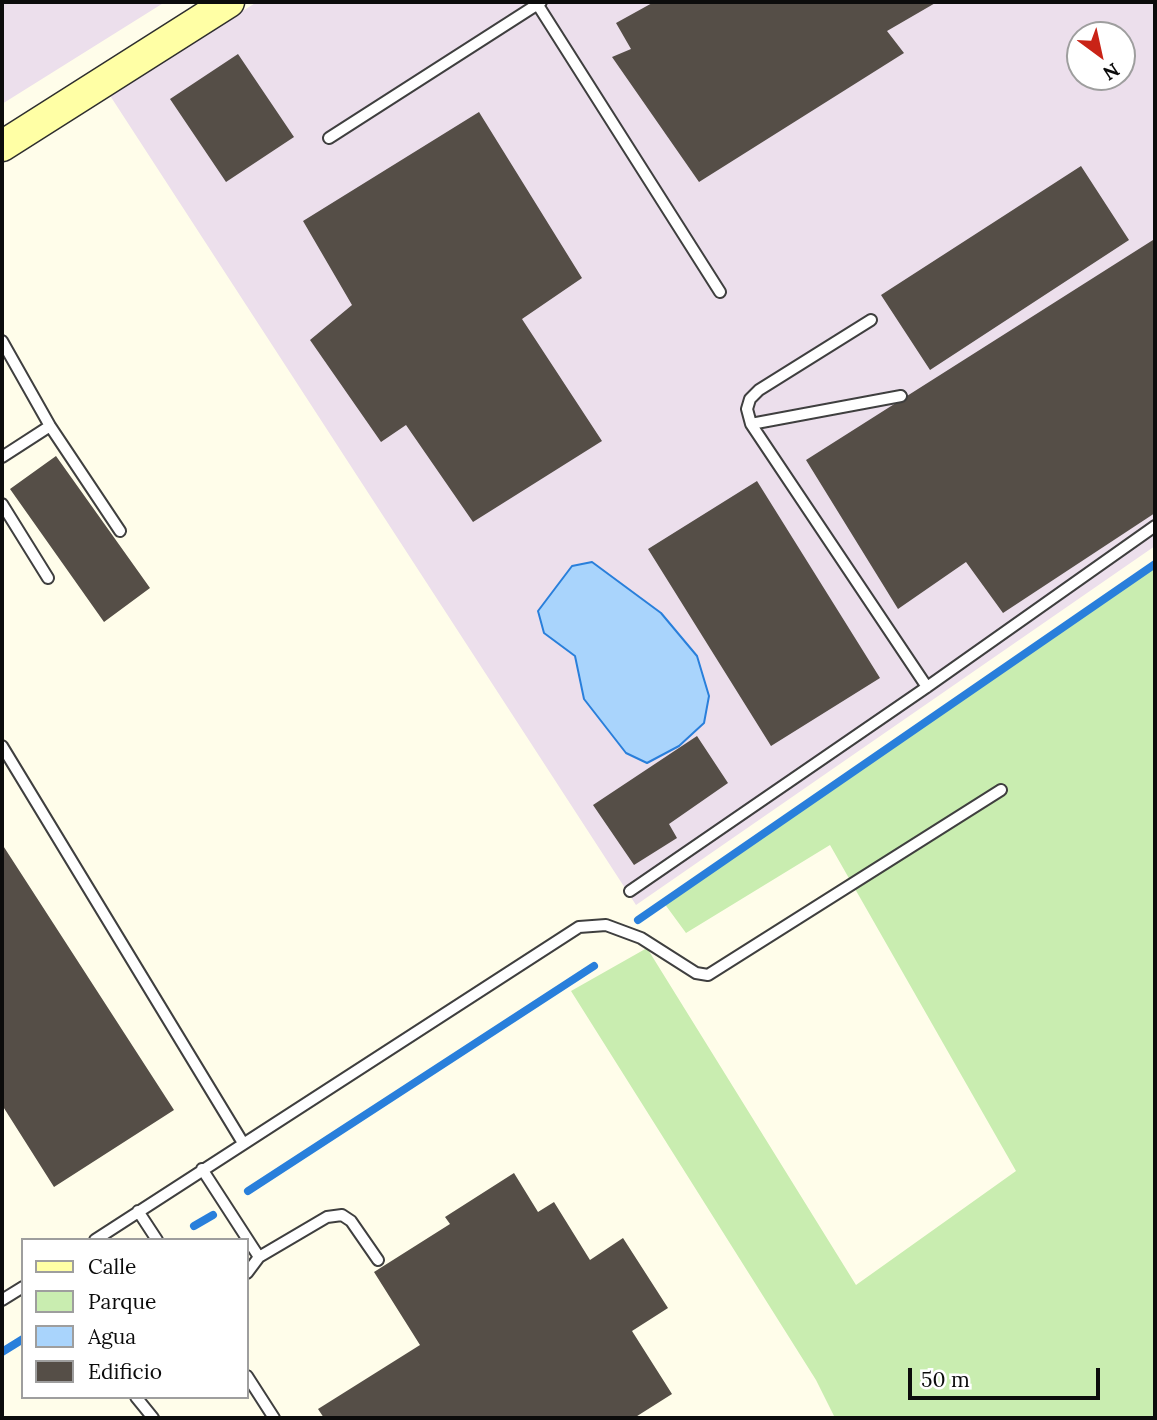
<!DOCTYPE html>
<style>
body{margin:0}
#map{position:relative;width:1157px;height:1420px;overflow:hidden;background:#fffdea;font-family:Lora,serif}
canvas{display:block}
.frame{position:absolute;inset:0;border:4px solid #0c0c0c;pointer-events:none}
.legend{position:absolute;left:21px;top:1238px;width:228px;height:161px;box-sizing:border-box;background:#fff;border:2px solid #9e9e9e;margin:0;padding:9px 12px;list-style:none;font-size:21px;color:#0c0c0c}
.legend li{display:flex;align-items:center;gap:14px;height:35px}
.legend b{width:35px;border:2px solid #9e9e9e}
.north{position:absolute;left:1066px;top:21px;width:70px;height:70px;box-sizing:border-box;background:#fff;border:2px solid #9e9e9e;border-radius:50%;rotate:147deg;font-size:19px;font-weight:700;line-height:28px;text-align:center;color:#0c0c0c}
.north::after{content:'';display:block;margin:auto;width:24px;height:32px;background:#c92317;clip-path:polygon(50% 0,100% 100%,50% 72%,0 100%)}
.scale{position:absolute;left:908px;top:1368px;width:192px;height:32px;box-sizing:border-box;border:4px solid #0c0c0c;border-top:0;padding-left:9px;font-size:21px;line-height:24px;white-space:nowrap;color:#0c0c0c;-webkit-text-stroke:5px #fff;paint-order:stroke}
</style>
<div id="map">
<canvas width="1157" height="1420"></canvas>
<div class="frame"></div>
<ul class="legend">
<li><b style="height:9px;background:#ffffa5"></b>Calle</li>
<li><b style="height:19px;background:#c9edb0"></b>Parque</li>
<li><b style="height:19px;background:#a9d4fc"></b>Agua</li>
<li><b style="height:19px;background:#554e47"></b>Edificio</li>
</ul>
<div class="north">N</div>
<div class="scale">50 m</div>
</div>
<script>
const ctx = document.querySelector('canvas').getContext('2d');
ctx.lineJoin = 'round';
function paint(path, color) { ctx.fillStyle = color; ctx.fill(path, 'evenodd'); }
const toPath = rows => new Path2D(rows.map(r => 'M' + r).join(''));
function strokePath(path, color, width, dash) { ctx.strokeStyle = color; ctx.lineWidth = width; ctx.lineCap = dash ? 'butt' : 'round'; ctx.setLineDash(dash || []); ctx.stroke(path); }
const industrial = toPath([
 [2,2,165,2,2,104],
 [257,2,1155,2,1155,546,636,905,109,94],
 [1080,35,1122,35,1122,77,1080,77]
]);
const green = toPath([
 [1155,563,1155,1418,835,1418,816,1380,571,991,647,948,856,1285,1016,1171,830,845,686,933,664,903]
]);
const water = toPath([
 [592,562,661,613,697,656,709,696,704,723,679,746,647,763,626,753,584,699,575,656,544,633,538,611,572,566,592,562]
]);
const stream = toPath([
 [638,920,1155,564],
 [248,1191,594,966],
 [194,1226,213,1215],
 [2,1352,23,1339]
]);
const building = toPath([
 [654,2,937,2,887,31,904,53,699,182,612,57,631,49,616,23],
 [238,54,294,137,226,182,170,99],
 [479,112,582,278,522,319,602,441,473,522,406,425,381,442,310,340,352,305,303,221],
 [1081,166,1129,240,930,370,881,295],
 [1153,240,1155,244,1155,513,1003,613,966,562,898,609,806,460],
 [56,456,150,588,104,622,10,489],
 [757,481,880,678,771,746,648,549],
 [697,736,728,783,669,824,677,838,634,865,593,805],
 [2,844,174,1110,54,1187,2,1105],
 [514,1173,538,1212,554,1202,590,1260,623,1238,668,1308,632,1331,672,1394,634,1418,324,1418,318,1409,420,1345,374,1272,450,1224,445,1217]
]);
const lane = toPath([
 [536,2,720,292],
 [329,138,541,2],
 [871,320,759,390,750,399,747,409,751,424,927,687],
 [2,341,50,426,120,531],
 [751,424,901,396],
 [2,457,50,426],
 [2,504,48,578],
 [2,746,243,1143],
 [630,891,927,687,1155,526],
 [202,1169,259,1257,327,1217,342,1215,351,1221,378,1260],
 [138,1211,157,1240],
 [95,1240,579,927,606,925,641,938,696,973,708,975,1001,790],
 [247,1273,259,1257],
 [2,1300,23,1287],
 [247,1376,274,1418],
 [136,1397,153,1418]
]);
const secondary = toPath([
 [2,146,229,2]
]);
paint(industrial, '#ecdfec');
paint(green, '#c9edb0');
paint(water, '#a9d4fc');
strokePath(water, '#297fdb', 2);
strokePath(stream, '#297fdb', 8);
paint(building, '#554e47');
strokePath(lane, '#3f3f3f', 14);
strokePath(secondary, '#2e2e2e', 33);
strokePath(lane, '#fff', 10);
strokePath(secondary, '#ffffa5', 30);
</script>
